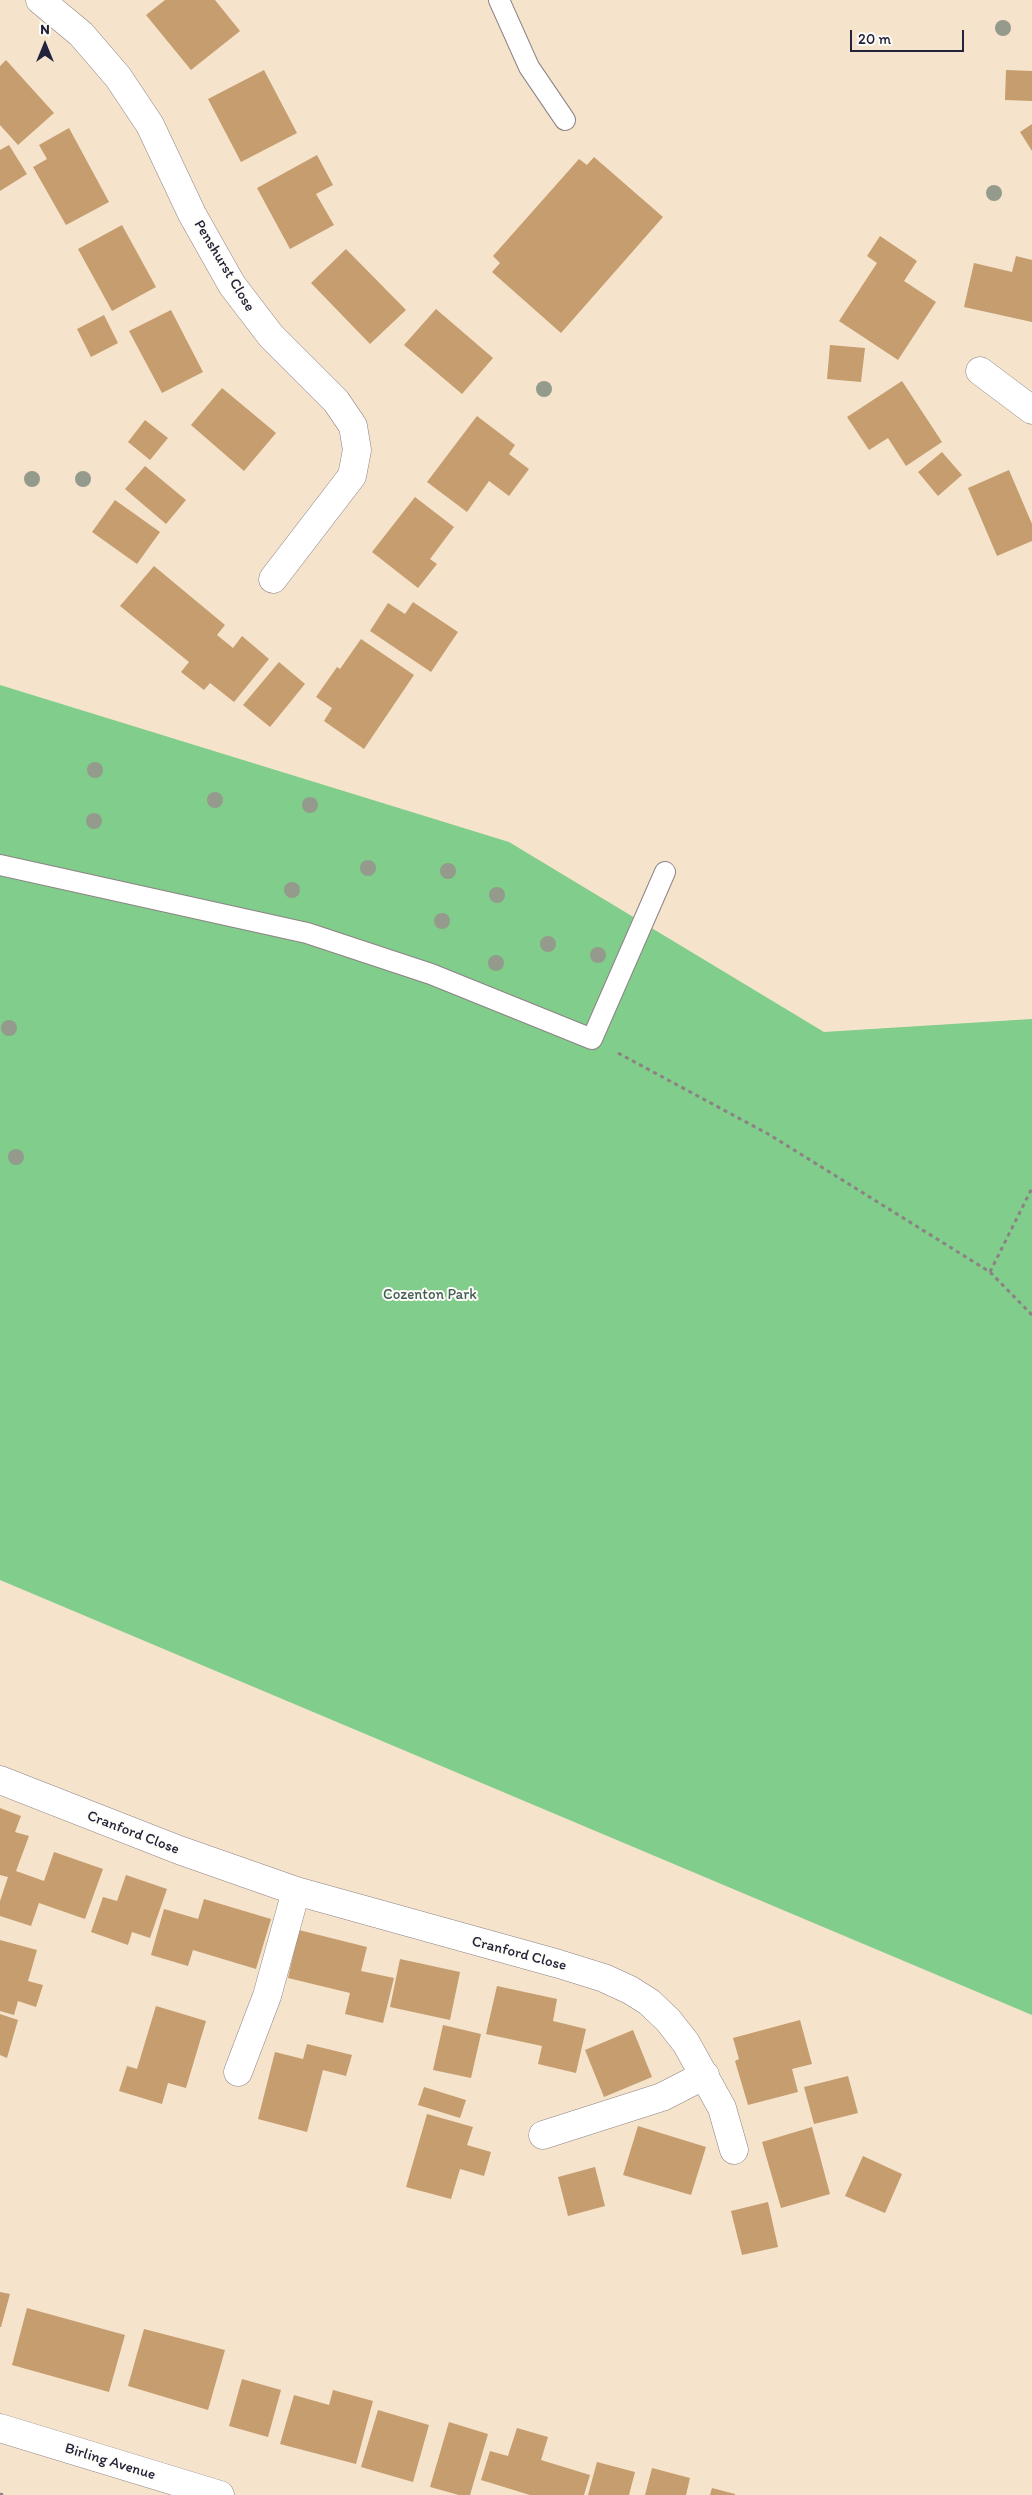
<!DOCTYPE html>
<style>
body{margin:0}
#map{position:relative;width:1032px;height:2495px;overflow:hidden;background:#f6e3cc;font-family:Itim,sans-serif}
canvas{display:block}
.north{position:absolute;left:20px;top:20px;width:50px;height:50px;-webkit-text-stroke:4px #fdfcf7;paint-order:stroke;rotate:0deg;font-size:14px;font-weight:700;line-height:20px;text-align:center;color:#22223b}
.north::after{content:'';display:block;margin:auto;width:18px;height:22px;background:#22223b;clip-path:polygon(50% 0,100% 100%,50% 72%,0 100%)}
.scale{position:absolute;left:850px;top:30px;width:114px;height:22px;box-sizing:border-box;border:2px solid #22223b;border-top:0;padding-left:6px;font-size:15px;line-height:18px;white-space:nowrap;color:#22223b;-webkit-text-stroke:4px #fdfcf7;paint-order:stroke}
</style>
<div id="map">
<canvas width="1032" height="2495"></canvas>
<div class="north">N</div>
<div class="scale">20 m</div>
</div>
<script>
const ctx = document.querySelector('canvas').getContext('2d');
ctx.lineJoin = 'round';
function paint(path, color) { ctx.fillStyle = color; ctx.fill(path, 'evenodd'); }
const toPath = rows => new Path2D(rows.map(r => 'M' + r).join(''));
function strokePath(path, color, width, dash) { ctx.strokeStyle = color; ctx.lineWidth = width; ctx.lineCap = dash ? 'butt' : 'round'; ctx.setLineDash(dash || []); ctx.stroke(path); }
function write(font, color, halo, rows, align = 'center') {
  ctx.font = font + ' Itim,sans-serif'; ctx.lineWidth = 4; ctx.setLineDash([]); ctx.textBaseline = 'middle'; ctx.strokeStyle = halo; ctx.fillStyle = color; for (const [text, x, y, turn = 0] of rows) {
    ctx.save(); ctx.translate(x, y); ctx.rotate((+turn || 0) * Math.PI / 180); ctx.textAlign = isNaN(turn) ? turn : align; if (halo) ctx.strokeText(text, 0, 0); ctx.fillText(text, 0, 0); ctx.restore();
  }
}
const green = toPath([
 [0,685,509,842,824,1032,1032,1019,1032,2015,0,1580]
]);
const building = toPath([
 [165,0,215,0,240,31,191,70,146,15],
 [6,60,54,113,18,145,0,125,0,66],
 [264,70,297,133,241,162,208,99],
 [1006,70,1032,71,1032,101,1005,100],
 [1032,124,1032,151,1020,132],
 [69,128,109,202,66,225,33,167,47,159,39,145],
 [9,145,27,174,0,191,0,150],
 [317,155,333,185,316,194,334,225,290,249,257,188],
 [594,157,663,217,561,333,492,272,500,263,493,256,579,159,587,165],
 [122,225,156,287,112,311,78,249],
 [880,236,917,261,904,281,936,302,898,360,839,321,877,263,867,256],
 [346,249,406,310,370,344,311,283],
 [1016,256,1032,260,1032,322,964,307,974,263,1012,272],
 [436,309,493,358,462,394,404,345],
 [171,310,203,372,162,393,129,331],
 [104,315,118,343,91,357,77,329],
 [830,345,865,348,861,382,827,379],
 [902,381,942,442,906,466,888,438,869,450,847,417],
 [222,388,276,433,244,471,191,425],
 [477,416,515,445,509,454,529,469,509,496,489,481,467,512,427,482],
 [145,420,168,438,150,460,128,442],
 [942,452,962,475,938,496,918,472],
 [145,466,186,500,166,524,125,489],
 [1009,470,1032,524,1032,541,997,556,968,488],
 [415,497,454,527,430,559,437,564,418,588,372,552],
 [115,500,160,532,137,564,92,532],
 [154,566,225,625,217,635,233,648,242,636,269,659,234,702,210,683,204,690,181,672,189,662,120,606],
 [413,602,458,632,431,672,370,631,388,603,405,614],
 [361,639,414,675,364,749,324,721,332,708,316,697,337,667,340,669],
 [279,662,305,684,270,727,243,705],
 [0,1808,21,1816,15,1832,29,1836,16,1871,44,1881,54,1852,103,1869,85,1919,39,1903,31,1926,0,1916,0,1901,8,1877,0,1875],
 [126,1875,167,1889,150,1938,132,1932,128,1945,91,1932,103,1897,117,1901],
 [204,1899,271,1919,256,1969,193,1950,188,1966,151,1955,164,1909,198,1919],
 [299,1930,367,1947,361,1971,394,1978,383,2023,345,2014,350,1993,288,1978],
 [0,1940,37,1950,28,1981,43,1985,36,2007,18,2001,14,2015,0,2011],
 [400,1959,460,1972,450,2020,390,2007],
 [497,1986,557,1999,553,2021,586,2029,576,2073,538,2064,542,2046,486,2034],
 [156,2006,206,2021,186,2088,168,2083,162,2104,119,2091,127,2066,137,2069],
 [0,2014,18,2020,7,2058,0,2055],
 [800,2020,812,2064,792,2069,798,2092,748,2105,735,2061,739,2059,733,2038],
 [443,2025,481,2034,471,2078,433,2070],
 [633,2030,652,2077,604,2097,585,2050],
 [307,2044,352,2055,346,2076,323,2070,307,2132,258,2119,275,2052,303,2059],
 [848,2076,858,2113,814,2124,804,2087],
 [424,2087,466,2100,460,2118,418,2105],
 [427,2114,473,2127,467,2145,491,2152,484,2176,460,2169,451,2199,406,2187],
 [638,2126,706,2147,691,2195,623,2175],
 [812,2127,830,2194,781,2208,762,2142],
 [863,2156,902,2174,885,2213,845,2196],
 [595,2167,605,2206,568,2216,558,2177],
 [768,2202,778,2247,742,2255,731,2211],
 [0,2292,10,2294,1,2327,0,2327],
 [27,2308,125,2335,109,2392,12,2365],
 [144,2329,225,2350,208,2410,128,2386],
 [242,2379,281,2390,268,2437,229,2426],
 [333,2390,373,2401,356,2464,280,2444,294,2395,329,2405],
 [378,2410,429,2425,413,2482,361,2467],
 [449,2422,488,2434,470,2495,459,2495,430,2487],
 [517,2428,548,2437,541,2460,590,2475,584,2495,530,2495,481,2480,490,2451,508,2456],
 [597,2462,635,2472,629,2495,588,2495],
 [652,2468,690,2478,686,2495,645,2495],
 [712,2488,735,2494,735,2495,710,2495]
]);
const path = toPath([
 [618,1053,770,1135,990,1272,1032,1315],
 [990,1272,1032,1188],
 [0,2494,3,2495]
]);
const service = toPath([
 [499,0,529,67,565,120],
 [0,865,307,933,431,974,592,1039,665,872]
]);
const minor = toPath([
 [40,0,81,34,118,77,150,125,192,214,232,285,271,336,336,401,353,426,357,450,352,476,273,579],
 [980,371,1032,410],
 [0,1780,179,1850,296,1891,559,1964,604,1978,630,1990,649,2002,668,2020,686,2043,722,2108,734,2150],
 [238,2072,267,1996,296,1891],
 [543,2135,662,2097,705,2075],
 [0,2428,220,2495]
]);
const trees = [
 [1003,28],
 [994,193],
 [544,389],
 [32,479],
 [83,479],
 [95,770],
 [215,800],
 [310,805],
 [94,821],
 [368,868],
 [448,871],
 [292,890],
 [497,895],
 [442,921],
 [548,944],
 [598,955],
 [496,963],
 [9,1028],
 [16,1157]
];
const streetNames = [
 ["Penshurst Close",224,266,59],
 ["Cranford Close",133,1833,21],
 ["Cranford Close",519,1954,15],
 ["Birling Avenue",110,2462,17]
];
const parkNames = [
 ["Cozenton Park",430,1295]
];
paint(green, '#81cd8b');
paint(building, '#c59d6e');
strokePath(service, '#8c8284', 22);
strokePath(minor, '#8c8284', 29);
strokePath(path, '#8c8284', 3, [4, 4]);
strokePath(service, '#fff', 20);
strokePath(minor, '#fff', 28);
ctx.fillStyle = '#949a8c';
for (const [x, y] of trees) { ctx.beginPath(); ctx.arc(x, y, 8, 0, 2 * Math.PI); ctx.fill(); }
write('15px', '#22223b', '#fdfcf7', streetNames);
write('15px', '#435e57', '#fdfcf7', parkNames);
</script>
